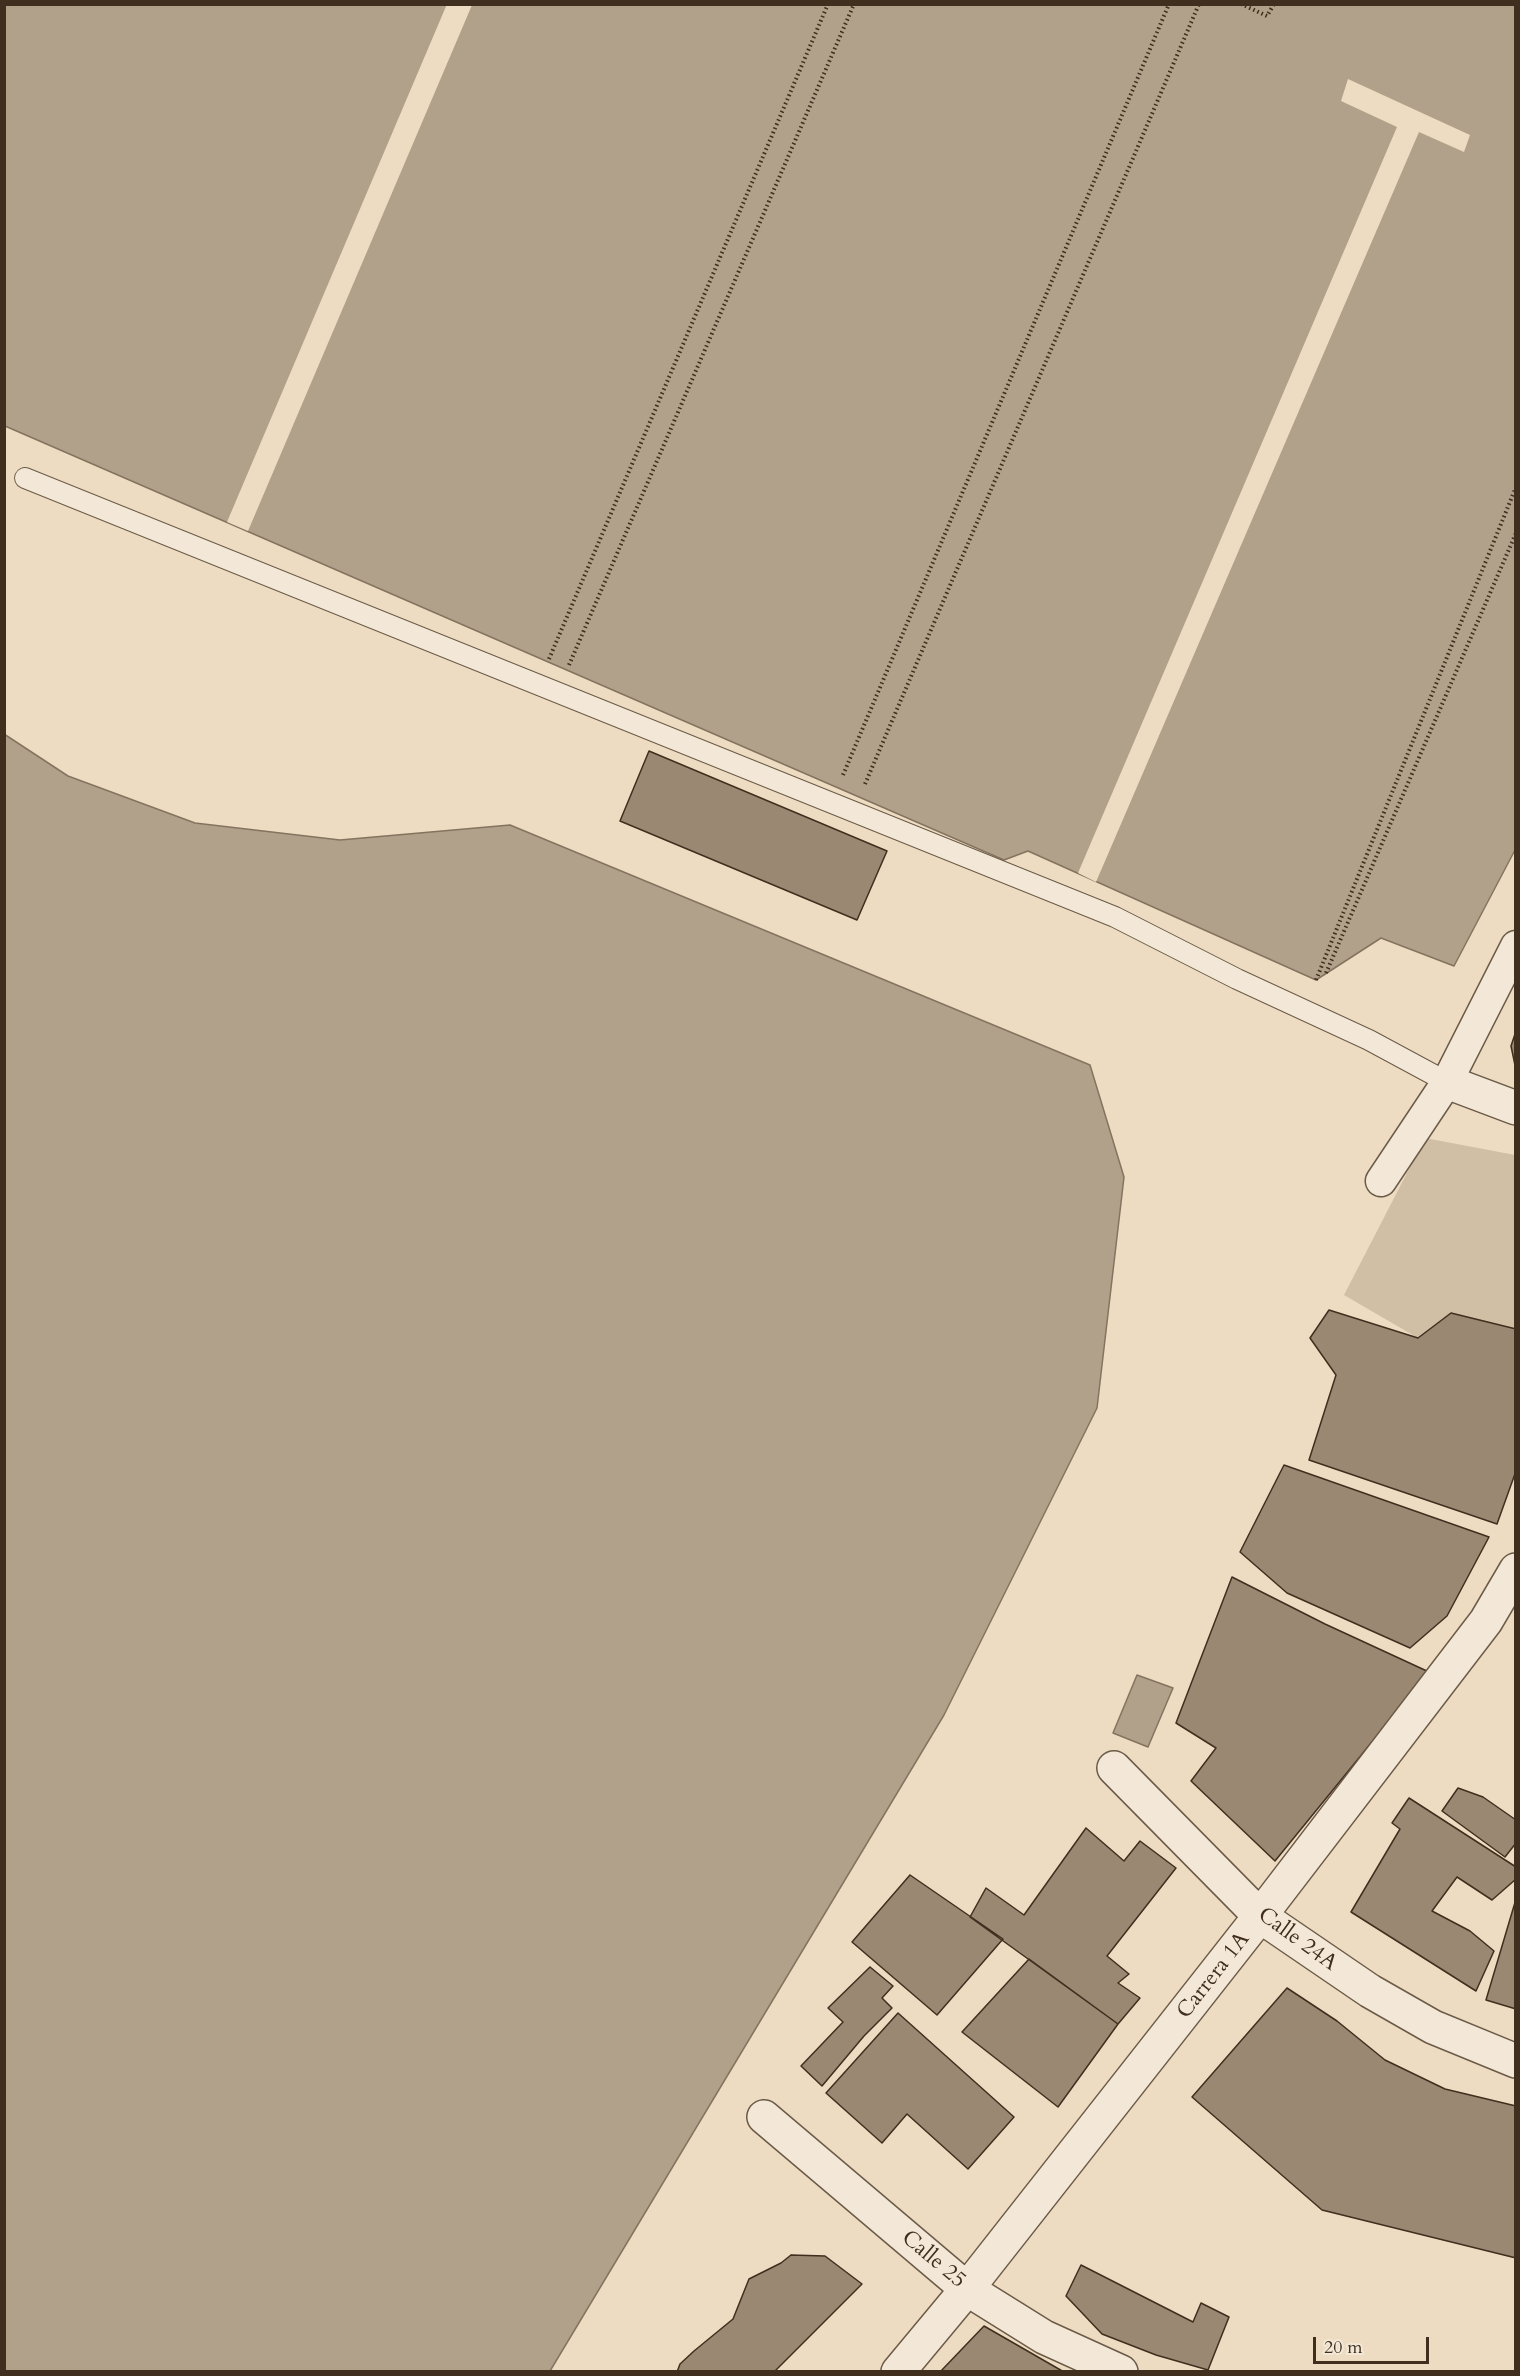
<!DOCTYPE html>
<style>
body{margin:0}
#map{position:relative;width:1520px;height:2376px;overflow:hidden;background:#eddcc1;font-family:Cardo,serif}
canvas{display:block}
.frame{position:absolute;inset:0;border:6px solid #402e1e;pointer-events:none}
.scale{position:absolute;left:1313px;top:2337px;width:116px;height:27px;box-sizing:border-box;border:3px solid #402e1e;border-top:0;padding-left:8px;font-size:18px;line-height:21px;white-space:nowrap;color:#402e1e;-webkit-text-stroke:4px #f3e8d7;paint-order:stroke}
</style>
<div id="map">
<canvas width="1520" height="2376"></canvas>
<div class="frame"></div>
<div class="scale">20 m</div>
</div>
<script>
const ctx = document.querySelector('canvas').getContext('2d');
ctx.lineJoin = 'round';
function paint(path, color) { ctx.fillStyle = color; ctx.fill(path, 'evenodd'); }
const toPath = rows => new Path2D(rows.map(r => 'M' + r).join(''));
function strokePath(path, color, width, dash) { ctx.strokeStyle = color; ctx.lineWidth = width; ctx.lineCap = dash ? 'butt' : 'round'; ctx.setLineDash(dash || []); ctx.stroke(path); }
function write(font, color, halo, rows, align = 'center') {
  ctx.font = font + ' Cardo,serif'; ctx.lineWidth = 4.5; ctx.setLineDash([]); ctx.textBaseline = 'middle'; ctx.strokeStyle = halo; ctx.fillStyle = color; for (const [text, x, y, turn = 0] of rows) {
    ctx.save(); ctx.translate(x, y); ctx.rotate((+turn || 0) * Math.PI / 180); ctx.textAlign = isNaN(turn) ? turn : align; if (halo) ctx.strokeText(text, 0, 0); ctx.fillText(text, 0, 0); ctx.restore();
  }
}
const green = toPath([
 [1425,1138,1515,1155,1515,1329,1451,1313,1418,1338,1344,1295]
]);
const water = toPath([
 [5,5,1515,5,1515,850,1454,966,1381,938,1316,980,1028,851,1004,860,5,426,5,5],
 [4,734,68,776,195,823,340,840,510,825,1090,1065,1124,1177,1097,1408,944,1715,550,2371,5,2371,4,734],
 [1137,1675,1173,1688,1148,1747,1113,1733,1137,1675]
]);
const pier = toPath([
 [447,4,472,5,248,531,227,522],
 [1348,79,1470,135,1464,152,1419,132,1096,882,1078,873,1397,127,1341,101]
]);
const building = toPath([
 [649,751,887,851,857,920,620,821,649,751],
 [1516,1031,1516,1070,1511,1046,1516,1031],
 [1329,1310,1418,1338,1451,1313,1516,1329,1516,1471,1497,1524,1309,1460,1336,1375,1310,1338,1329,1310],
 [1284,1465,1489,1537,1447,1616,1410,1648,1287,1593,1240,1552,1284,1465],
 [1232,1577,1325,1624,1429,1672,1275,1861,1191,1781,1216,1748,1176,1723,1232,1577],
 [1458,1788,1483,1797,1516,1820,1516,1843,1505,1857,1442,1811,1458,1788],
 [1409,1798,1516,1867,1516,1879,1492,1900,1457,1877,1432,1911,1470,1931,1494,1951,1476,1991,1351,1912,1400,1829,1392,1823,1409,1798],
 [1086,1828,1124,1861,1140,1841,1176,1868,1107,1956,1129,1974,1118,1983,1140,1998,1118,2024,970,1917,986,1888,1024,1915,1086,1828],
 [910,1875,1003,1939,937,2015,852,1942,910,1875],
 [1516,1899,1516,2009,1486,2000,1516,1899],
 [1029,1959,1118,2024,1058,2107,962,2032,1029,1959],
 [870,1967,893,1986,882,1998,892,2008,864,2036,822,2086,801,2066,843,2022,828,2008,870,1967],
 [1287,1988,1337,2021,1385,2060,1445,2089,1516,2106,1516,2258,1322,2210,1192,2097,1287,1988],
 [898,2013,1014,2117,968,2169,907,2114,882,2143,826,2093,898,2013],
 [791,2255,825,2256,862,2284,774,2372,677,2372,680,2364,694,2351,733,2319,749,2279,781,2263,791,2255],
 [1081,2265,1193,2322,1201,2303,1229,2317,1208,2370,1156,2355,1102,2334,1066,2296,1081,2265],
 [984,2326,1064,2372,940,2372,984,2326]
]);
const path = toPath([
 [1241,4,1267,16,1274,4],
 [549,659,828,4],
 [569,665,854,4],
 [843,775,1169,4],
 [865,784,1199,4],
 [1326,973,1516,533],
 [1316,980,1516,487]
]);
const service = toPath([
 [25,478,1115,917,1237,979,1369,1040,1447,1082]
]);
const pedestrian = toPath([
 [1381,1181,1447,1082,1516,946]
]);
const minor = toPath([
 [1447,1082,1516,1108],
 [1114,1768,1260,1916,1370,1991,1433,2027,1516,2061],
 [764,2117,967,2289,1044,2337,1121,2372],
 [898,2372,967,2289,1260,1916,1486,1621,1516,1570]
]);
const streetNames = [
 ["Calle 24A",1297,1940,36],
 ["Carrera 1A",1214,1976,-52],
 ["Calle 25",933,2260,40]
];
paint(green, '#d0bea5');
paint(water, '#b2a18a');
strokePath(water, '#84735f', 1.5);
paint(pier, '#eddcc1');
paint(building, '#9a8873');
strokePath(building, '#402e1e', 1.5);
strokePath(service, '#6b5a47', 22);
strokePath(pedestrian, '#6b5a47', 33);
strokePath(minor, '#6b5a47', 36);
strokePath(path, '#402e1e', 4, [1.5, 3]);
strokePath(service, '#f3e8d7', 20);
strokePath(pedestrian, '#f3e8d7', 30);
strokePath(minor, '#f3e8d7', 33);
write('22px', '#402e1e', '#f3e8d7', streetNames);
</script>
